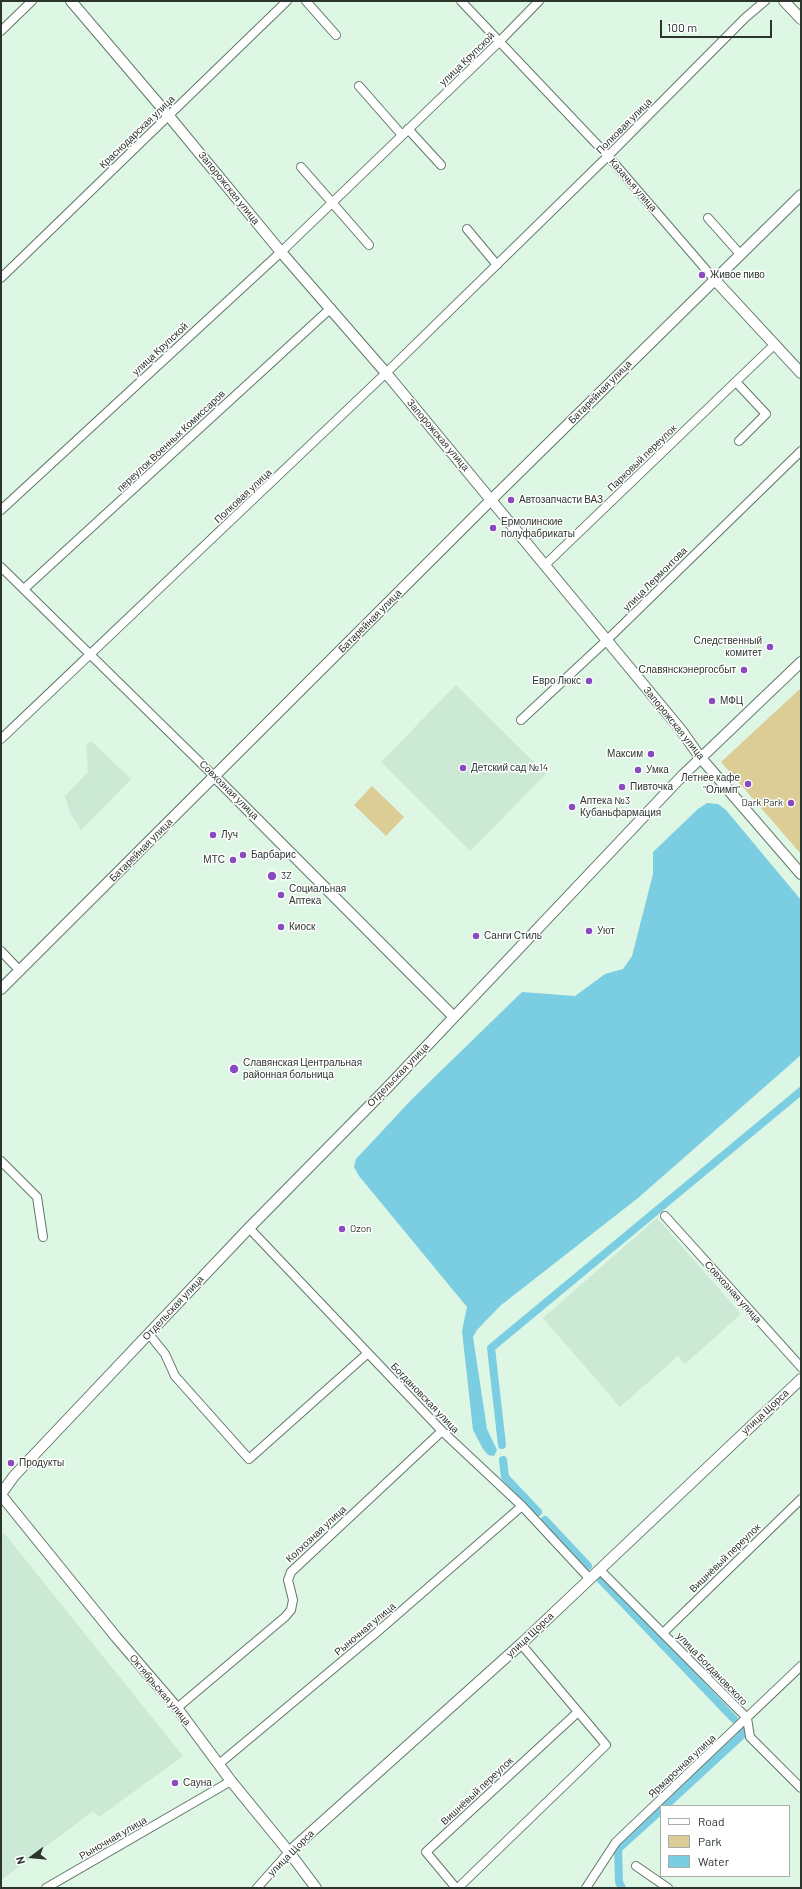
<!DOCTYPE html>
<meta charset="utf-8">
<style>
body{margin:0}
#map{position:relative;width:802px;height:1889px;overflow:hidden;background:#def6e4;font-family:Barlow,sans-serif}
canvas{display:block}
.frame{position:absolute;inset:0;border:2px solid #2b352e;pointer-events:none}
.legend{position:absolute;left:660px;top:1805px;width:130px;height:72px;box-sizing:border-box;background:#fff;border:1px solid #aaaeab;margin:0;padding:5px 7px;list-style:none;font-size:12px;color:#2b352e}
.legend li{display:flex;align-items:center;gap:8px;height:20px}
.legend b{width:20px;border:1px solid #aaaeab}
.north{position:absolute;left:12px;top:1837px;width:40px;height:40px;-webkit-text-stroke:3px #fff;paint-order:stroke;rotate:254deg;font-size:11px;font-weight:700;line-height:16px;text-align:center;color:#2b352e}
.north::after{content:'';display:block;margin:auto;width:14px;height:18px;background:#2b352e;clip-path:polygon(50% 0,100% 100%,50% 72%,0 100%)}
.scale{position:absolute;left:660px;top:20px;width:112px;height:18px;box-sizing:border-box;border:2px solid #2b352e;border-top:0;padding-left:5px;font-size:12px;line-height:14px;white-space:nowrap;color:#2b352e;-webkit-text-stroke:3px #fff;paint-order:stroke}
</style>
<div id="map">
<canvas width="802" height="1889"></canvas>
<div class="frame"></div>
<ul class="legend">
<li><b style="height:5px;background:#fff"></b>Road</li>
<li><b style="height:11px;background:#dccc95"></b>Park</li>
<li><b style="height:11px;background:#7bcee2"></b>Water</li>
</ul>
<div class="north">N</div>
<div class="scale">100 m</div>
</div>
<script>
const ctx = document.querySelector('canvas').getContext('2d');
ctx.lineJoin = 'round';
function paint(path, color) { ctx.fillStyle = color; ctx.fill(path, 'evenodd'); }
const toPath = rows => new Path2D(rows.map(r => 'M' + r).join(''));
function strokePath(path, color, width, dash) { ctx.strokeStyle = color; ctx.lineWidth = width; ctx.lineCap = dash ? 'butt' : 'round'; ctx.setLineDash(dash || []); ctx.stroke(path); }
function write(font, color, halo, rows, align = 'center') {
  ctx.font = font + ' Barlow,sans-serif'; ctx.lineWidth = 3; ctx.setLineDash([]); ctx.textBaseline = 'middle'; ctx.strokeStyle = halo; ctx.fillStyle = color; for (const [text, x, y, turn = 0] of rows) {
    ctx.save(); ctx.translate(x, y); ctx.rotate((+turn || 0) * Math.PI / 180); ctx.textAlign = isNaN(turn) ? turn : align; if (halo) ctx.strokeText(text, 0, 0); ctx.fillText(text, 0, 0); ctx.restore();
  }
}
const built = toPath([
 [456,685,546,774,470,851,381,762],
 [91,741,131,779,81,830,70,813,65,796,88,772,86,746],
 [657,1218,741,1314,685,1364,678,1356,620,1407,543,1318],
 [4,1533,183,1756,99,1817,93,1811,1,1880,1,1536]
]);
const green = toPath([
 [801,688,801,854,721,762],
 [372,786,404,817,386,836,354,805]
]);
const water = toPath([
 [707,803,718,804,726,810,801,900,801,1055,638,1198,500,1306,477,1330,473,1337,487,1429,497,1450,494,1456,488,1455,483,1449,473,1430,462,1331,467,1307,359,1176,354,1167,356,1159,413,1098,522,992,575,996,605,974,623,969,632,956,653,874,653,852,698,809]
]);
const canal = toPath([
 [502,1445,491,1348,801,1091],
 [503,1460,505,1477,538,1512],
 [545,1520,588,1566],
 [601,1580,734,1719],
 [665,1806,742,1735,742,1731],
 [622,1888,619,1882,618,1849,661,1810]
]);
const minor = toPath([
 [306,1,336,35],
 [461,1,608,156,714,279],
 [1,31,32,1],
 [359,86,402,135],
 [408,129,441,165],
 [301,167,369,245],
 [708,218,740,254],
 [467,229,497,265],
 [1,278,287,1],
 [736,382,766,414,739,441],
 [1,510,281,252,499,42,539,1],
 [545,565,775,344],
 [1,567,215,777],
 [24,589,331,308],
 [521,720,606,641,801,451],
 [1,739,386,373,608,156,745,18,765,1],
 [1,951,20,971],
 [1,1161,37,1197,43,1237],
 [665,1216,801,1367],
 [249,1228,442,1431,522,1506,589,1578],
 [149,1334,165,1354,175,1376,249,1459,368,1353],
 [599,1569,747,1718,750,1737,801,1788],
 [663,1633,801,1499],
 [177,1708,285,1617,291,1610,293,1600,288,1580,291,1572,442,1431],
 [219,1764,376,1633,522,1506],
 [636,1866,668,1888],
 [46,1888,231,1781],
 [257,1888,289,1852],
 [456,1888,426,1852,578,1712],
 [461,1888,461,1885,606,1745,521,1644],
 [586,1888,616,1842,801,1666]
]);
const tertiary = toPath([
 [71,1,168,115,281,252,386,373,681,730,700,757,801,874],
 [784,1,801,19],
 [714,279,801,373],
 [215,777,454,1017],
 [1,989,492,499,801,195],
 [1,1494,14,1476,102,1383,249,1228,386,1089,683,775,801,662],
 [1,1495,116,1637,177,1708,231,1781,289,1852,316,1888],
 [289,1852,521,1644,801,1379]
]);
const markers = [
 [702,275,4,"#8949bf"],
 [511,500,4,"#8949bf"],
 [493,528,4,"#8949bf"],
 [770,647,4,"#8949bf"],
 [744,670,4,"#8949bf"],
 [589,681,4,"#8949bf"],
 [712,701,4,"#8949bf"],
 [651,754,4,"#8949bf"],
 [463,768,4,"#8949bf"],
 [638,770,4,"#8949bf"],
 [748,784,4,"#8949bf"],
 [622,787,4,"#8949bf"],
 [791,803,4,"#8949bf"],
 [572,807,4,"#8949bf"],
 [213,835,4,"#8949bf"],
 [243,855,4,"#8949bf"],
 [233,860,4,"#8949bf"],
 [272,876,5,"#8949bf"],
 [281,895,4,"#8949bf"],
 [281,927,4,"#8949bf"],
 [589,931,4,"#8949bf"],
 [476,936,4,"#8949bf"],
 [234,1069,5,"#8949bf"],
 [342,1229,4,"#8949bf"],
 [11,1463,4,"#8949bf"],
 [175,1783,4,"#8949bf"]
];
const streetNames = [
 ["улица Крупской",467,59,-44],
 ["Полковая улица",624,126,-45],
 ["Краснодарская улица",137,132,-44],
 ["Казачья улица",633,185,49],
 ["Запорожская улица",229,188,51],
 ["улица Крупской",160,349,-43],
 ["Батарейная улица",600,392,-45],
 ["Запорожская улица",438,435,50],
 ["переулок Военных Комиссаров",171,441,-43],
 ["Парковый переулок",642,458,-44],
 ["Полковая улица",243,496,-43],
 ["улица Лермонтова",655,579,-45],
 ["Батарейная улица",370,621,-45],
 ["Запорожская улица",674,723,51],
 ["Совхозная улица",229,790,45],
 ["Батарейная улица",141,850,-45],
 ["Отдельская улица",398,1075,-46],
 ["Совхозная улица",733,1292,48],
 ["Отдельская улица",173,1308,-47],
 ["Богдановская улица",425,1398,46],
 ["улица Щорса",765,1412,-43],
 ["Колхозная улица",316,1534,-43],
 ["Вишнёвый переулок",725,1558,-44],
 ["Рыночная улица",365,1629,-40],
 ["улица Щорса",530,1635,-43],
 ["улица Богдановского",712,1669,46],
 ["Октябрьская улица",160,1690,50],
 ["Ярмарочная улица",682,1766,-43],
 ["Вишнёвый переулок",477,1791,-43],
 ["Рыночная улица",113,1838,-30],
 ["улица Щорса",291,1853,-45]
];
const poiNames = [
 ["Живое пиво",710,275],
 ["Автозапчасти ВАЗ",519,500],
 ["Ермолинские",501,522],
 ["полуфабрикаты",501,534],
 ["Следственный",762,641,"right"],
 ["комитет",762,653,"right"],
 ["Славянскэнергосбыт",736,670,"right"],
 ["Евро Люкс",581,681,"right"],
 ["МФЦ",720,701],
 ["Максим",643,754,"right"],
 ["Детский сад №14",471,768],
 ["Умка",646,770],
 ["Летнее кафе",740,778,"right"],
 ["\"Олимп\"",740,790,"right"],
 ["Пивточка",630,787],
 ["Аптека №3",580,801],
 ["Кубаньфармация",580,813],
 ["Dark Park",783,803,"right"],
 ["Луч",221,835],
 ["Барбарис",251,855],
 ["МТС",225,860,"right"],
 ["3Z",281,876],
 ["Социальная",289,889],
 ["Аптека",289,901],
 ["Киоск",289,927],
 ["Уют",597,931],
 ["Санги Стиль",484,936],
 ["Славянская Центральная",243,1063],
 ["районная больница",243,1075],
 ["Ozon",350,1229],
 ["Продукты",19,1463],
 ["Сауна",183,1783]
];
paint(built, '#cbe9d4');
paint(green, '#dccc95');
paint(water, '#7bcee2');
strokePath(canal, '#7bcee2', 8);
strokePath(minor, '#627768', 10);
strokePath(tertiary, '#627768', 12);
strokePath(minor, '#fff', 8);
strokePath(tertiary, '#fff', 10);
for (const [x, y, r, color] of markers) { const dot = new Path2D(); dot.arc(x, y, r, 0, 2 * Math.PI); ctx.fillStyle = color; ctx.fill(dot); strokePath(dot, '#fff', 1.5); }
write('10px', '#2b352e', '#fff', streetNames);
write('10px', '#2b352e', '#fff', poiNames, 'left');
</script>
